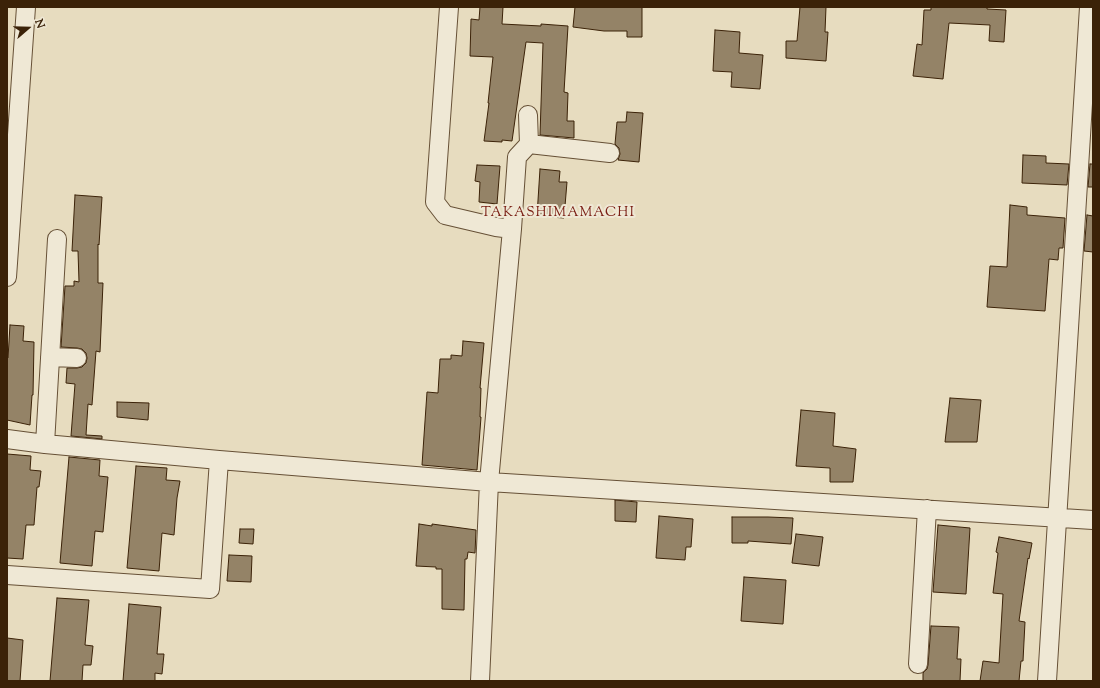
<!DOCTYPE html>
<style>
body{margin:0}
#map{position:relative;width:1100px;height:688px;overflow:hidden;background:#e7dcbf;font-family:"Sorts Mill Goudy",serif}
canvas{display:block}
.frame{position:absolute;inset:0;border:8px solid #3b2208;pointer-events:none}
.north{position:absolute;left:8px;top:8px;width:40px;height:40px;-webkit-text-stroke:3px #efe8d5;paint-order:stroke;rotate:70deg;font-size:11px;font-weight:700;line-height:16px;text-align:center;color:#3b2208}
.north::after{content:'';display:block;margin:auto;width:14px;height:18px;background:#3b2208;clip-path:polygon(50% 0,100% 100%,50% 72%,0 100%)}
</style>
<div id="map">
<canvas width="1100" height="688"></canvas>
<div class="frame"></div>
<div class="north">N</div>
</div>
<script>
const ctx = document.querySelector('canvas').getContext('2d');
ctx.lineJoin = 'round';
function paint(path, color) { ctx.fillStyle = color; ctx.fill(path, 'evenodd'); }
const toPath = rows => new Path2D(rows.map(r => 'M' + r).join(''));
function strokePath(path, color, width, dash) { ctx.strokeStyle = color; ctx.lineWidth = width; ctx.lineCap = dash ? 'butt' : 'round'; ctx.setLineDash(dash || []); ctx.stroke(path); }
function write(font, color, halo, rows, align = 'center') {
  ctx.font = font + ' "Sorts Mill Goudy",serif'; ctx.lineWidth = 4; ctx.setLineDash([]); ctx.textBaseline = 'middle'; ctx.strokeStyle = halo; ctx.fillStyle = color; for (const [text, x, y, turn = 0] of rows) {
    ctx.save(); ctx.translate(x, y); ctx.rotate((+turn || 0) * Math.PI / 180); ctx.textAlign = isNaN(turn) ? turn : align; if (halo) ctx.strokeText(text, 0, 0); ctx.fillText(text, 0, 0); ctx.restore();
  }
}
const building = toPath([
 [480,7,503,7,502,24,541,26,541,24,568,26,564,92,568,93,567,121,574,121,574,138,540,135,543,43,526,42,512,141,502,140,502,142,484,141,489,103,488,103,493,57,470,56,471,19,479,20,480,7],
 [575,7,642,7,642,37,627,37,627,31,604,31,573,27,575,7],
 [800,7,826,7,825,32,828,32,826,61,786,58,786,41,797,41,800,7],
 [931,7,987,7,987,9,1006,10,1004,42,989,41,990,25,949,23,943,79,913,76,917,44,922,45,924,10,931,10,931,7],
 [715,30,740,32,739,53,763,55,760,89,731,87,732,72,713,71,715,30],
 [627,112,643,113,639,162,618,160,620,154,619,148,615,144,617,122,626,122,627,112],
 [1023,155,1046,156,1046,163,1069,164,1067,185,1022,183,1023,155],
 [1090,164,1093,164,1093,187,1088,187,1090,164],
 [477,165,500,166,497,204,479,202,480,182,475,181,477,165],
 [540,169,560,171,559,182,567,182,564,218,537,216,540,169],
 [75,195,102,197,99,245,98,244,98,283,103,283,100,352,96,351,92,405,88,404,86,435,102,436,102,439,71,436,75,384,66,383,67,368,77,368,82,367,86,363,87,358,86,353,82,349,77,348,61,347,65,286,74,286,74,281,79,282,78,251,72,251,75,195],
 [1010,205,1027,207,1027,215,1065,218,1063,248,1059,248,1058,260,1049,259,1045,311,987,307,990,266,1007,267,1010,205],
 [1087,215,1093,216,1093,252,1084,251,1087,215],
 [10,325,24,326,23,341,34,342,33,395,32,395,30,425,7,420,7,358,8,358,10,325],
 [463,341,484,343,480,388,481,388,480,417,481,417,477,470,422,465,427,392,438,393,440,359,451,359,451,355,462,356,463,341],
 [950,398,981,400,977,442,945,442,950,398],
 [117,402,149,403,148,420,117,417,117,402],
 [801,410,835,413,833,446,856,449,853,482,830,482,830,468,796,466,801,410],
 [7,454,31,456,30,470,41,471,39,487,37,487,34,525,26,525,23,559,7,558,7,454],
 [69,457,100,460,99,476,108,477,103,532,95,531,92,566,60,563,69,457],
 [136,466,167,468,166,480,180,481,177,498,174,535,162,533,159,571,127,568,136,466],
 [615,500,637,502,636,522,615,521,615,500],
 [659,516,693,519,691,547,686,547,685,560,656,558,659,516],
 [732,517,768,517,793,518,791,544,748,541,748,543,732,543,732,517],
 [419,524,432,526,432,524,476,530,475,553,468,552,467,559,465,559,464,610,442,609,442,569,436,569,436,567,416,566,419,524],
 [938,525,970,528,966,594,933,592,938,525],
 [240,529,254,529,253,544,239,543,240,529],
 [796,534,823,537,819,566,792,563,796,534],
 [999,537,1032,543,1029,559,1028,558,1019,621,1025,622,1023,661,1021,661,1019,681,980,681,983,661,999,663,1003,594,993,593,998,553,996,552,999,537],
 [229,555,252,556,251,582,227,581,229,555],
 [744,577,786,580,783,624,741,621,744,577],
 [57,598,89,600,85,645,93,646,91,665,83,665,82,681,50,681,57,598],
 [129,604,161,607,157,654,164,654,162,674,155,673,155,681,123,681,129,604],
 [931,626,959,627,957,659,961,659,960,681,923,681,923,673,927,669,928,665,931,626],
 [7,638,23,640,20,681,7,681,7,638]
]);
const minor = toPath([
 [449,7,435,202,445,215,496,227,512,229,489,482,480,681],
 [529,144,610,153],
 [512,229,517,157,529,144,528,115],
 [7,277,26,7],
 [50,357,77,358],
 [7,439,45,444,219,460,489,482,1093,520],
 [45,444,57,239],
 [7,575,210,589,219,460],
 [918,664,927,509],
 [1047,681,1089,7]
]);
const quarterNames = [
 ["TAKASHIMAMACHI",558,214]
];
paint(building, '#948367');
strokePath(building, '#3b2208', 1);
strokePath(minor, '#665036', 20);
strokePath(minor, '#efe8d5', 18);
ctx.letterSpacing = '1px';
write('14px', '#7a1f14', '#efe8d5', quarterNames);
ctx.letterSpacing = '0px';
</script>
